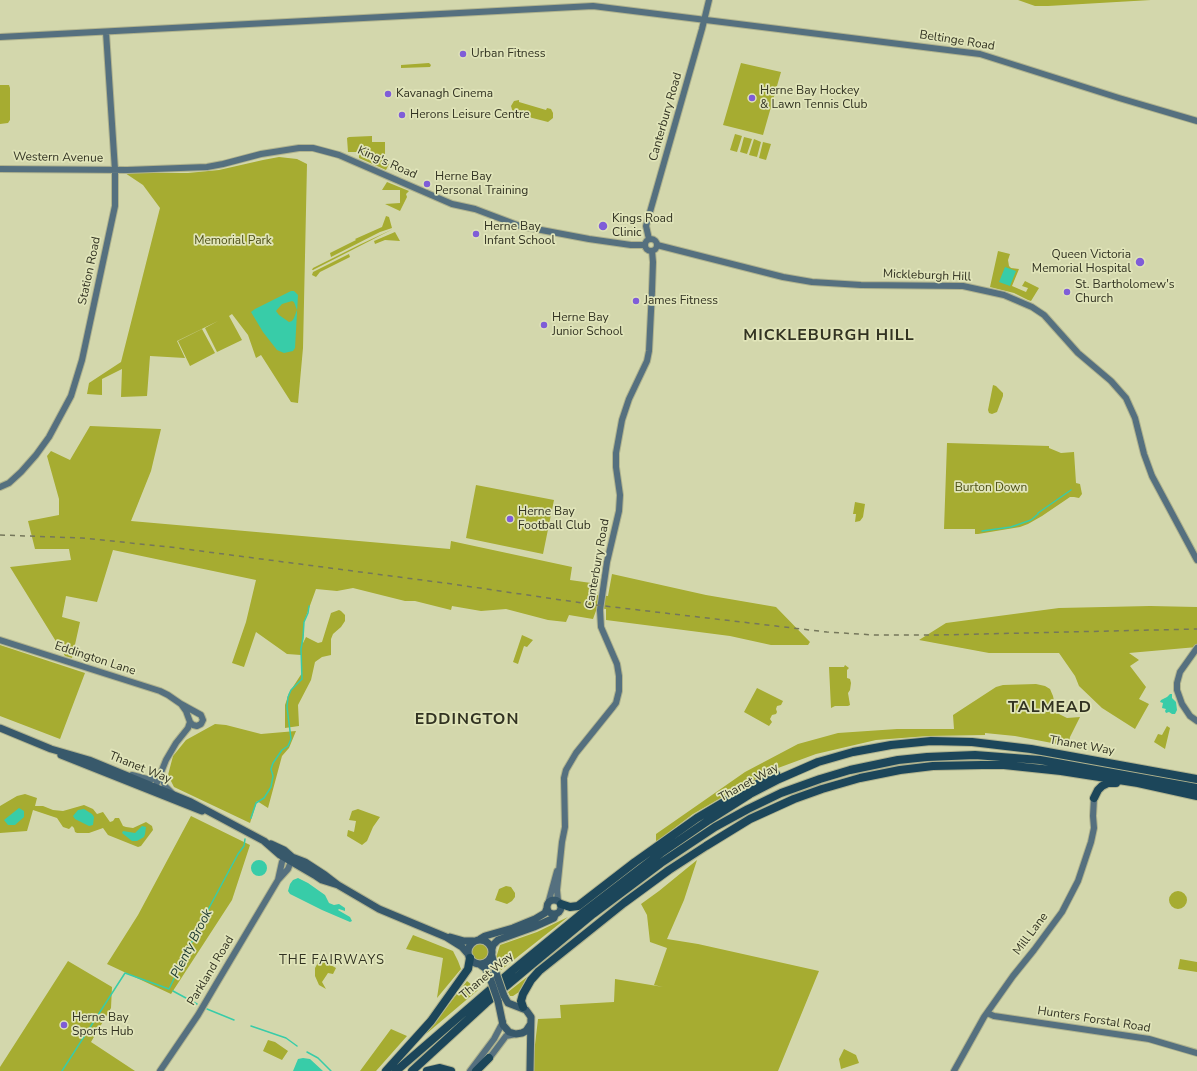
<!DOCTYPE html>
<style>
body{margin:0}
canvas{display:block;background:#d3d7ac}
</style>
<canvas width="1197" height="1071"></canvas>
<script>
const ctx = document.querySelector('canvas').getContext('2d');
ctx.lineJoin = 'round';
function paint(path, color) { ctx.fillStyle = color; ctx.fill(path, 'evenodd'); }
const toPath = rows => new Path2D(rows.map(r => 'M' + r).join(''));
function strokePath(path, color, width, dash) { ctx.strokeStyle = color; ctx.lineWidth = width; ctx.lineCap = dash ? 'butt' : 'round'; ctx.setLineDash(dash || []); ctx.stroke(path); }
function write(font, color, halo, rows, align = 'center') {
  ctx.font = font + ' "Nunito Sans",sans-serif'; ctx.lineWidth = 3.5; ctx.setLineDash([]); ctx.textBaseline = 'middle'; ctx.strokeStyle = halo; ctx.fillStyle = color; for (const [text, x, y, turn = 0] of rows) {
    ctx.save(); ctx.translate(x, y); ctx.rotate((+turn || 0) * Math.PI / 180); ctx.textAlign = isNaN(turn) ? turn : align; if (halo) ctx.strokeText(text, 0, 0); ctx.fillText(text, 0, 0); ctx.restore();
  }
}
const green = toPath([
 [1018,0,1151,0,1048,6,1035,6],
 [429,63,431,65,430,67,401,68,401,65],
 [741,63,781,72,763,135,723,125],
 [0,85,9,85,10,88,10,120,8,123,0,124],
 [519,100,519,102,546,110,547,108,551,109,553,113,553,118,548,122,513,113,511,106,514,101],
 [735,134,742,136,737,152,730,150],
 [372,136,372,142,385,142,385,164,389,164,386,170,359,158,359,152,348,152,347,138,349,137],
 [744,137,752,139,747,154,740,152],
 [754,139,761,142,757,157,749,155],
 [763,142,771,144,766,160,759,158],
 [279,157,297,159,307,164,303,348,298,403,291,402,261,355,256,358,248,335,232,314,229,316,242,340,217,352,205,328,218,321,177,341,185,358,150,356,147,396,121,397,122,369,102,379,102,395,87,394,89,383,121,362,160,208,143,185,125,173,188,173,219,170,263,160],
 [387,182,409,191,406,194,407,197,400,211,385,204,400,203,400,190,382,190],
 [386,216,389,217,392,228,380,232,331,257,330,253,356,240,355,239,382,227],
 [393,229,313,270,312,270,313,268,359,245],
 [395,232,400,241,385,240,375,244,374,241],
 [998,251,1010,254,1008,260,1009,266,1011,268,1019,269,1012,286,1026,292,1028,288,1022,286,1025,281,1039,288,1031,301,1028,300,1014,293,990,287],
 [349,254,350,257,320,272,316,277,312,275,313,272],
 [202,329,215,353,190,366,178,341],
 [993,385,996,386,1003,393,1003,396,997,412,992,414,989,413,988,410],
 [90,426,161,429,151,471,131,521,450,549,451,541,572,567,570,580,598,584,597,595,608,596,612,574,706,595,776,607,810,642,808,645,771,645,730,636,606,620,606,609,597,608,593,619,569,615,566,622,548,620,506,609,481,611,452,606,451,610,415,601,405,601,353,588,337,591,316,589,304,622,303,643,306,637,318,643,322,642,331,613,339,610,341,611,345,615,345,621,341,627,333,634,331,639,331,655,322,657,315,662,311,680,298,705,299,726,285,728,285,705,289,693,302,673,301,655,287,654,256,632,244,667,232,663,246,622,256,580,113,550,97,602,66,596,62,617,80,622,72,658,65,656,10,567,71,560,69,549,35,549,28,521,59,515,59,499,47,456,51,451,70,460],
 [947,443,1049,446,1049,448,1061,453,1074,452,1076,483,1080,484,1082,494,1079,498,1074,497,1070,497,1042,516,1028,524,1020,527,978,534,975,534,975,529,944,529],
 [476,485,554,500,543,554,466,538],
 [855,502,865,504,863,517,860,521,855,522,856,514,853,514],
 [1150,606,1197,607,1197,647,1129,653,1139,660,1130,666,1146,687,1139,699,1149,704,1135,729,1102,708,1079,686,1075,676,1059,653,989,653,919,640,946,623,1059,608],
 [522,635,533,640,527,647,524,646,518,664,513,662],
 [0,645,85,673,60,739,0,716],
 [845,665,849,668,847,670,847,678,850,679,851,683,850,690,848,693,850,705,848,706,835,706,831,708,829,667,844,667],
 [1036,684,1045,686,1050,689,1053,696,1056,710,1059,714,1067,718,1080,717,1070,737,1068,746,1015,736,985,733,985,735,928,736,876,740,816,754,778,768,731,792,693,814,656,842,656,834,745,772,798,744,838,733,897,729,954,729,953,715,996,687,1003,685],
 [757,688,783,701,781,705,777,706,776,709,777,712,776,714,772,715,770,719,772,722,769,726,744,712],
 [215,724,226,725,261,734,296,731,289,748,282,756,268,808,257,801,250,823,174,787,168,775,173,756,186,740],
 [1167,726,1170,728,1165,749,1154,742,1158,734,1162,735],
 [25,794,37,798,35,806,43,806,53,810,63,811,84,805,93,809,97,814,103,812,110,822,113,821,115,818,119,818,123,826,126,827,133,828,146,822,152,826,153,830,141,846,138,847,108,835,103,828,89,833,77,833,75,832,74,828,72,826,69,829,63,827,57,818,33,810,27,831,0,833,0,806,17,796],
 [358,809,380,817,373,827,367,841,362,845,347,836,348,830,354,832,356,821,349,820,352,811],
 [191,816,250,845,232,900,171,994,107,964,138,915],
 [697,860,684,900,667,939,698,944,819,971,778,1071,534,1071,534,1053,538,1019,561,1018,560,1005,614,1002,615,979,663,987,654,985,667,948,650,942,647,915,641,904,659,891],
 [506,886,511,887,515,893,515,897,512,901,507,904,495,900,499,889],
 '1169 900a9 9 0 1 1 18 0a9 9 0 1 1-18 0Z',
 [568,917,501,970,496,958,500,945,537,932],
 [413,935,453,951,458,961,461,969,437,998,443,958,406,949],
 '472 952a8 8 0 1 1 16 0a8 8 0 1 1-16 0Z',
 [320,959,336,968,333,974,328,973,322,982,326,989,319,985,315,976,315,968],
 [1180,959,1197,962,1197,972,1178,969],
 [68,961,112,987,111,1008,91,1042,135,1071,0,1071,0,1067],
 [527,977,519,992,513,996,510,996,508,992],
 [467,981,478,990,426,1034],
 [391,1029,407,1036,376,1071,360,1071],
 [268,1040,275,1042,288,1051,282,1060,263,1051],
 [844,1049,856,1055,859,1063,841,1069,839,1059]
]);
const water = toPath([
 [1005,267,1016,271,1010,286,999,282],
 [291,291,294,291,298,295,295,348,293,351,284,353,277,350,263,332,251,312,255,309],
 [292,301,294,302,297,310,294,318,292,321,289,322,279,315,276,311,282,304],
 [1170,694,1172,694,1172,698,1176,702,1177,710,1175,714,1172,714,1169,712,1166,713,1165,711,1166,709,1162,708,1163,703,1160,702,1161,700,1167,697],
 [19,808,24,811,24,817,15,825,8,825,4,820],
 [84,809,92,814,94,817,93,825,89,826,75,819,73,816,78,810],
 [142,826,146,827,145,834,144,837,137,841,132,841,122,833,123,831,135,833],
 '251 868a8 8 0 1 1 16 0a8 8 0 1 1-16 0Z',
 [298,878,308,883,325,895,329,903,334,905,339,904,345,908,345,911,339,909,338,910,350,917,352,921,350,922,322,910,290,894,288,891,290,884,293,880],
 [303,1058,310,1059,323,1071,293,1071,298,1059]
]);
const stream = toPath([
 [1038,513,1071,490],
 [982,531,1011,527,1031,520,1038,514],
 [251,818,256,803,264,798,271,787,273,776,271,769,273,763,282,750,288,746,291,739,287,707,288,697,291,690,302,679,301,649,303,638,304,622,308,613,309,606],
 [173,991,197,1004],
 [207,1009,234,1020],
 [251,1026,286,1038,297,1046],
 [307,1052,318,1058,331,1071],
 [62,1071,125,973,169,989,202,921,238,854,244,846,245,839]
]);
const secondary = toPath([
 [0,37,593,6,980,54,1119,98,1197,121],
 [0,169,127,170,207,167,223,164,261,154,299,148,313,148,339,155,452,204,475,209,520,226,589,239,631,245,645,245],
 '645 245a6 6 0 1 1 12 0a6 6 0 1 1-12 0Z',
 [649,239,646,226,702,29,709,0],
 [657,245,783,277,812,282,861,285,963,286,1004,295,1032,307,1044,315,1078,353,1111,381,1126,398,1135,418,1144,454,1152,476,1197,560],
 [0,487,9,483,21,472,36,455,49,437,71,396,82,360,115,206,115,170,106,32],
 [0,640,160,691,168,695,181,704,186,711,190,722,193,725,197,726,201,724,203,720,201,715,181,704],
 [1197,648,1180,672,1177,683,1177,690,1182,704,1190,716,1197,721],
 [161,773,165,786,172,793],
 [132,775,147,779,153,779,160,773],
 [154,790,166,760,176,743,188,728,190,722],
 [278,880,288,869,292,859],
 [558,901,557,890,562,842,565,827,564,778,566,770,576,753,613,707,616,703,619,691,619,676,617,664,601,627,600,610,607,562,619,511,620,495,616,467,616,453,622,420,629,399,647,361,649,351,652,291,653,262,652,251],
 [548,904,557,871],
 [987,1013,994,1016,1149,1039,1197,1053],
 [488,1060,506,1036,516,1034],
 [160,1071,198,1015,215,986,278,880,282,862,285,857,288,855],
 [470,1071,494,1039,503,1022],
 [954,1071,984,1017,1013,976,1034,950,1062,912,1078,881,1091,842,1094,828,1093,816,1094,798]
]);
const primary = toPath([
 [0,728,51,749,89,760,191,802,264,841,280,855,316,876,322,880,338,885],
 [61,755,202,811],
 [271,844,284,850,292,857,305,862,325,875,338,885,379,909,446,937,462,947,468,954],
 '547 907a7 7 0 1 1 14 0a7 7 0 1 1-14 0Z',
 [450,937,464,941,473,941],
 [480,939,485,936,513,928,535,919,545,913,547,908],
 '468 952a12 12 0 1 1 24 0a12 12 0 1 1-24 0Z',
 [492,949,493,945,498,940,534,927,554,918,555,915],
 [492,956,496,973],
 [479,964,485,968,489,975],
 [504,996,508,1003,526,1010,531,1017,530,1071],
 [498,1001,503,1025,509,1032,516,1034,522,1033,526,1031,530,1025]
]);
const highway = toPath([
 [1094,798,1098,790,1102,786,1108,783,1116,783],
 [561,904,570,907,578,906,635,862,697,818,729,799,776,774],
 [523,1007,521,1001,523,994,531,980,539,971,624,903,669,870,706,846,750,819,794,799,822,789,860,778,900,770,933,766,982,765,1004,765,1061,771,1138,783,1197,796],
 [386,1071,431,1021,468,969,470,958],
 [396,1071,513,970,580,915,661,853,709,820,750,794,779,779,818,762,853,752,891,745,931,741,972,742,1031,749,1197,779],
 [412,1071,486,1003,529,967,593,914,661,863,715,827,748,809,781,793,820,779,850,770,898,760,927,757,975,755,1040,760,1197,788],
 [427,1071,440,1068,451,1071],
 [476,1071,489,1058]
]);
const rail = toPath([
 [0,535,82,538,170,547,452,584,596,605,827,632,874,635,938,635,1197,629]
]);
const primaryBridge = toPath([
 [496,973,504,996],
 [489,975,498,1001]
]);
const markers = [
 [463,54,4,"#7f5dd8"],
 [388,94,4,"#7f5dd8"],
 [752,98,4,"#7f5dd8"],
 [402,115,4,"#7f5dd8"],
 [427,184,4,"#7f5dd8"],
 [603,226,5,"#7f5dd8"],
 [476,234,4,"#7f5dd8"],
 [1140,262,5,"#7f5dd8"],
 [1067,292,4,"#7f5dd8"],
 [636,301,4,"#7f5dd8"],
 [544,325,4,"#7f5dd8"],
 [510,519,4,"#7f5dd8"],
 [64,1025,4,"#7f5dd8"]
];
const streetNames = [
 ["Beltinge Road",957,41,9],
 ["Canterbury Road",666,117,-74],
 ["Western Avenue",58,158,1],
 ["King's Road",387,163,24],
 ["Station Road",90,271,-78],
 ["Mickleburgh Hill",927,276,2],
 ["Canterbury Road",598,564,-80],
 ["Eddington Lane",95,659,18],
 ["Thanet Way",1082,746,10],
 ["Thanet Way",140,768,22],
 ["Thanet Way",749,783,-29],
 ["Mill Lane",1031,934,-53],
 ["Parkland Road",211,971,-59],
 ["Thanet Way",487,976,-40],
 ["Hunters Forstal Road",1094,1020,9]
];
const poiNames = [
 ["Urban Fitness",471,54],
 ["Herne Bay Hockey",760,91],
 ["& Lawn Tennis Club",760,105],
 ["Kavanagh Cinema",396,94],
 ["Herons Leisure Centre",410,115],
 ["Herne Bay",435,177],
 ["Personal Training",435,191],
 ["Kings Road",612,219],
 ["Clinic",612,233],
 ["Herne Bay",484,227],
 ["Infant School",484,241],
 ["Queen Victoria",1131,255,"right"],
 ["Memorial Hospital",1131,269,"right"],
 ["St. Bartholomew's",1075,285],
 ["Church",1075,299],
 ["James Fitness",644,301],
 ["Herne Bay",552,318],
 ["Junior School",552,332],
 ["Herne Bay",518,512],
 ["Football Club",518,526],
 ["Herne Bay",72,1018],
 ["Sports Hub",72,1032]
];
const parkNames = [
 ["Memorial Park",233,241],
 ["Burton Down",991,488]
];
const waterNames = [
 ["Plenty Brook",192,944,-63]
];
const neighbourhoodNames = [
 ["THE FAIRWAYS",332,961]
];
const districtNames = [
 ["MICKLEBURGH HILL",829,336],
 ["TALMEAD",1050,708],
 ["EDDINGTON",467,720]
];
paint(green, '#a6ac31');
paint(water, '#38cca8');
strokePath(stream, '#38cca8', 1.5);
strokePath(secondary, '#b0b38e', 8);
strokePath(primary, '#b0b38e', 9);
strokePath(highway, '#b0b38e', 10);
strokePath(secondary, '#55707f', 6);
strokePath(primary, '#38596b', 7);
strokePath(highway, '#1c465a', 8);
strokePath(rail, '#75775b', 1.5, [5, 5]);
strokePath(primaryBridge, '#b0b38e', 9, []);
strokePath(primaryBridge, '#38596b', 7);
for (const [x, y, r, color] of markers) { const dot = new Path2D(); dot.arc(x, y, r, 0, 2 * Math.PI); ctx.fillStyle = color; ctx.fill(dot); strokePath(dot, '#e0e4b9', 1.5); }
write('12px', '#323322', '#e0e4b9', streetNames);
write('12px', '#323322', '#e0e4b9', poiNames, 'left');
write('12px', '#4c4f15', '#e0e4b9', parkNames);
write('italic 13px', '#18362d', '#e0e4b9', waterNames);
ctx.letterSpacing = '1px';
write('13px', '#323322', '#e0e4b9', neighbourhoodNames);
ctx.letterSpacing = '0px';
ctx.letterSpacing = '1px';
write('bold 16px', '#323322', '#e0e4b9', districtNames);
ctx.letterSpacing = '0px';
</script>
